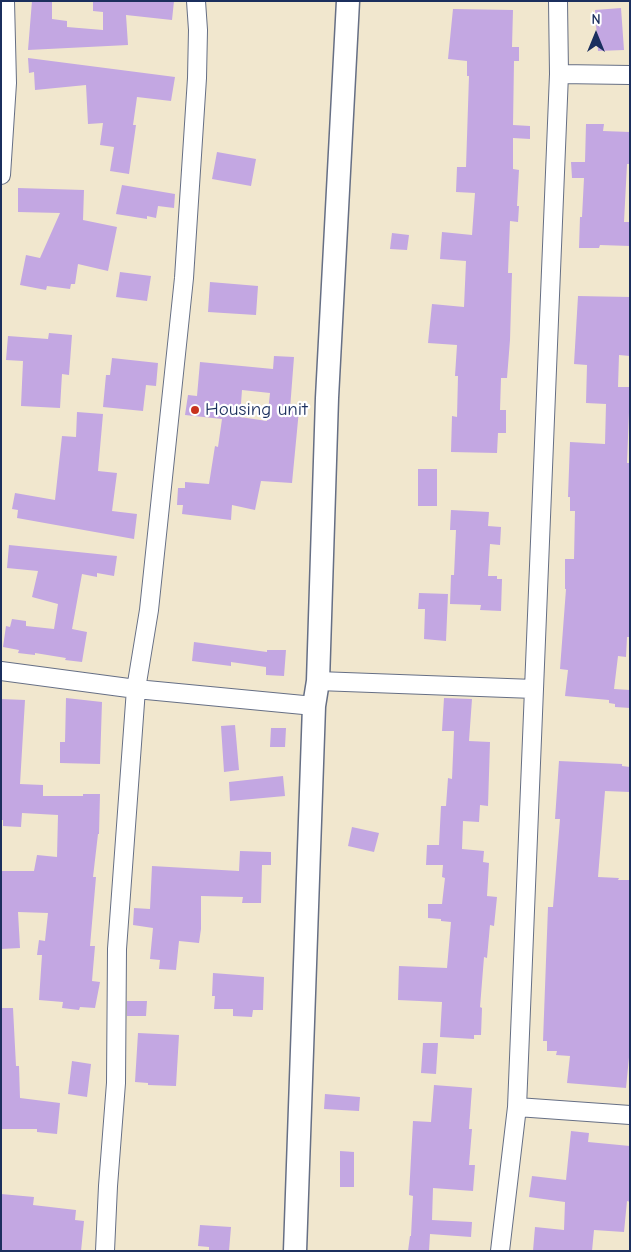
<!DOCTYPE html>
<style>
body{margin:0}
#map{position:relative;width:631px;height:1252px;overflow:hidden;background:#f1e7ce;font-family:"Comic Neue",sans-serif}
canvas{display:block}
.frame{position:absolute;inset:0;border:2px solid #1b2f5e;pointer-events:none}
.north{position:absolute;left:571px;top:10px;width:50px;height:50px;-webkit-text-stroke:4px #fff;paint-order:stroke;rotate:0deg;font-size:14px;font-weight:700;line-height:20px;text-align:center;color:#1b2f5e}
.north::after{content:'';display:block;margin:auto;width:18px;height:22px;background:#1b2f5e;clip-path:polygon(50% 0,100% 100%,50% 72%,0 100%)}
</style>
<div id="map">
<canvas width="631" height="1252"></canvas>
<div class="frame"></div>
<div class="north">N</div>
</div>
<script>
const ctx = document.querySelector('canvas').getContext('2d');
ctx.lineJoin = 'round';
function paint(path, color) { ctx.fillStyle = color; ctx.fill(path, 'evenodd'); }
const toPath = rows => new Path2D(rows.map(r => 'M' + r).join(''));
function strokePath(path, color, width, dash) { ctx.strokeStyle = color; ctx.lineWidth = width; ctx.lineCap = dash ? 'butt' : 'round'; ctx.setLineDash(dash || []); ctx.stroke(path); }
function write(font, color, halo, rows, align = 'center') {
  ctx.font = font + ' "Comic Neue",sans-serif'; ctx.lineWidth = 4.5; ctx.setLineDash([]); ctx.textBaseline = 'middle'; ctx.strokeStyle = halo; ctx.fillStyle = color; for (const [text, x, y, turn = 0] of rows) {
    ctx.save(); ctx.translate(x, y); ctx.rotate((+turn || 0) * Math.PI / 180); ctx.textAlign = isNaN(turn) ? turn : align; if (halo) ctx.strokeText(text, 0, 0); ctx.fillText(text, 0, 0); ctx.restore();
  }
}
const building = toPath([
 [32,1,52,1,52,19,67,21,67,27,103,30,103,12,93,11,93,1,174,1,172,20,126,15,128,45,28,50],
 [621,8,624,50,598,51,595,10],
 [453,9,513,10,512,47,519,47,519,61,514,61,513,125,530,126,530,139,513,138,513,169,519,170,517,206,519,206,518,222,510,221,508,273,512,273,510,340,507,378,501,378,500,410,506,410,506,433,498,433,497,453,451,452,452,416,457,417,458,376,455,376,457,345,428,343,432,304,464,307,466,261,440,259,442,232,472,235,475,193,456,192,457,167,466,167,469,76,467,76,467,61,448,59],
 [28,58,175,77,171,101,137,97,133,125,136,125,129,174,110,171,114,147,100,145,103,123,88,124,86,85,35,90,34,72,29,73],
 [586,124,604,124,603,131,630,132,630,164,627,164,624,222,630,222,630,246,600,245,599,248,579,248,580,217,582,217,584,178,572,178,571,162,585,162],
 [217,152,256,159,251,186,212,179],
 [122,185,175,194,174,208,158,206,156,218,147,216,147,219,116,214],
 [18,188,84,190,83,220,117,227,108,271,78,264,75,284,71,284,70,289,47,286,46,290,20,285,26,255,40,258,60,213,18,212],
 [392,233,409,235,407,250,390,249],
 [120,272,151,276,147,301,116,297],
 [210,282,258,286,256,315,208,312],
 [578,296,630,297,630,356,619,355,618,387,630,387,627,463,630,463,630,637,627,637,626,657,618,656,614,689,630,690,630,708,615,707,615,704,609,703,609,700,565,696,568,670,560,669,566,589,565,589,565,559,574,559,575,511,570,511,570,497,568,497,570,442,605,444,606,404,586,403,587,365,574,364],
 [49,333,72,335,69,375,62,374,60,408,21,406,23,361,6,360,8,336,48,339],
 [274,356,294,357,290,409,299,410,292,483,261,481,255,510,232,505,231,520,182,514,183,505,177,505,178,488,185,488,185,482,209,484,215,446,218,447,222,419,185,415,188,395,197,396,200,362,273,369],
 [242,390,270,393,267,421,240,417],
 [112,358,158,363,156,386,146,385,143,411,103,407,106,375,110,375],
 [77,412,103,414,98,471,117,473,112,511,137,514,134,539,17,518,18,510,12,509,15,493,55,500,62,436,76,437],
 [418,469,437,469,437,506,418,506],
 [451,510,489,512,488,526,501,527,500,545,490,544,488,576,497,576,497,579,502,579,501,611,480,610,481,605,450,604,451,575,454,575,456,530,450,530],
 [9,545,117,556,114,576,97,573,97,577,82,574,72,629,87,632,82,662,65,660,66,658,35,653,35,655,18,653,19,650,3,647,6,626,10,627,12,619,26,621,26,626,54,629,58,604,32,597,38,571,7,568],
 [419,593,448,594,446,641,424,639,425,609,418,609],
 [194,642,267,652,267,650,286,650,284,676,266,675,266,667,231,662,231,666,192,661],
 [66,698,102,702,100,764,60,763,60,742,65,742],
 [444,698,472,699,469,741,490,742,488,806,480,805,479,822,463,821,462,849,484,851,483,862,489,863,487,896,497,897,494,926,490,925,487,958,484,957,480,1007,482,1008,481,1035,474,1035,474,1039,440,1037,442,1002,398,1000,399,966,447,968,451,922,441,921,441,919,428,918,428,904,442,904,445,878,442,877,443,865,426,865,427,845,439,845,441,806,446,806,448,778,452,779,454,731,442,731],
 [1,699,25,700,20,784,43,785,43,796,83,796,83,794,100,794,99,834,98,834,93,877,96,877,90,946,95,946,92,981,100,982,95,1008,80,1007,79,1010,62,1008,63,1002,39,1000,42,955,37,955,39,940,45,941,48,913,18,912,20,948,1,949,1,871,34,871,37,855,57,857,58,815,22,813,21,827,3,826,3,820,1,820],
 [235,725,239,770,224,772,221,726],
 [271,728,286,728,285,747,270,747],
 [559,761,622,764,622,766,630,767,630,792,605,791,598,877,619,878,618,880,630,880,630,1047,626,1088,567,1083,570,1056,556,1055,557,1051,547,1051,547,1041,543,1041,548,907,553,907,560,819,555,819],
 [283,776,285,796,230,801,229,782],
 [352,827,379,833,374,852,348,846],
 [240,851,271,852,271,865,262,865,261,903,242,903,243,897,201,896,201,929,199,943,179,941,176,970,159,969,160,960,150,959,153,928,133,925,134,908,150,909,152,866,239,871],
 [213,973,264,977,263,1010,253,1010,252,1017,233,1016,233,1009,214,1009,215,996,212,996],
 [127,1001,147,1001,146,1016,127,1016],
 [1,1008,13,1008,16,1066,19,1066,20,1098,60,1103,57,1134,37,1132,37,1129,1,1129],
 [138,1033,179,1035,176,1086,148,1085,148,1083,135,1082],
 [423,1043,438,1043,436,1074,421,1073],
 [72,1061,91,1064,87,1097,68,1094],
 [434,1085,472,1088,469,1129,472,1129,469,1165,475,1165,473,1191,433,1188,432,1220,472,1222,471,1237,430,1234,429,1251,408,1251,410,1236,411,1236,413,1196,409,1195,413,1121,431,1122],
 [325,1094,360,1097,359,1111,324,1109],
 [571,1131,589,1133,588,1142,630,1146,630,1202,627,1201,624,1232,594,1230,592,1251,533,1251,535,1227,564,1230,565,1202,529,1197,532,1176,566,1180],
 [340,1151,354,1152,354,1187,340,1187],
 [1,1194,34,1197,33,1205,76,1210,75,1220,84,1221,81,1251,1,1251],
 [200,1225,231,1227,229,1251,209,1251,209,1247,198,1246]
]);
const minor = toPath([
 [559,74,630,75],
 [1,175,7,83,5,1],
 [1,671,136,689,314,706],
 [318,681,534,689],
 [517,1107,630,1115],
 [105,1251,108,1186,116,1083,117,949,136,689,149,610,184,278,197,78,198,30,196,1],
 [500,1251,517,1107,559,74,558,1]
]);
const tertiary = toPath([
 [295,1251,314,706,318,681,327,398,348,1]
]);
const markers = [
 [195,410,5,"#c8321e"]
];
const poiNames = [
 ["Housing unit",205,410]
];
paint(building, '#c3a7e2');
strokePath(minor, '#666f85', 20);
strokePath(tertiary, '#666f85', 25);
strokePath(minor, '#fff', 18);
strokePath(tertiary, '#fff', 22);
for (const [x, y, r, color] of markers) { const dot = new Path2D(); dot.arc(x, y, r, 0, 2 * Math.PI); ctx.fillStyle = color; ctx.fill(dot); strokePath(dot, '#fff', 2); }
write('19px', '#1b2f5e', '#fff', poiNames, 'left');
</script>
